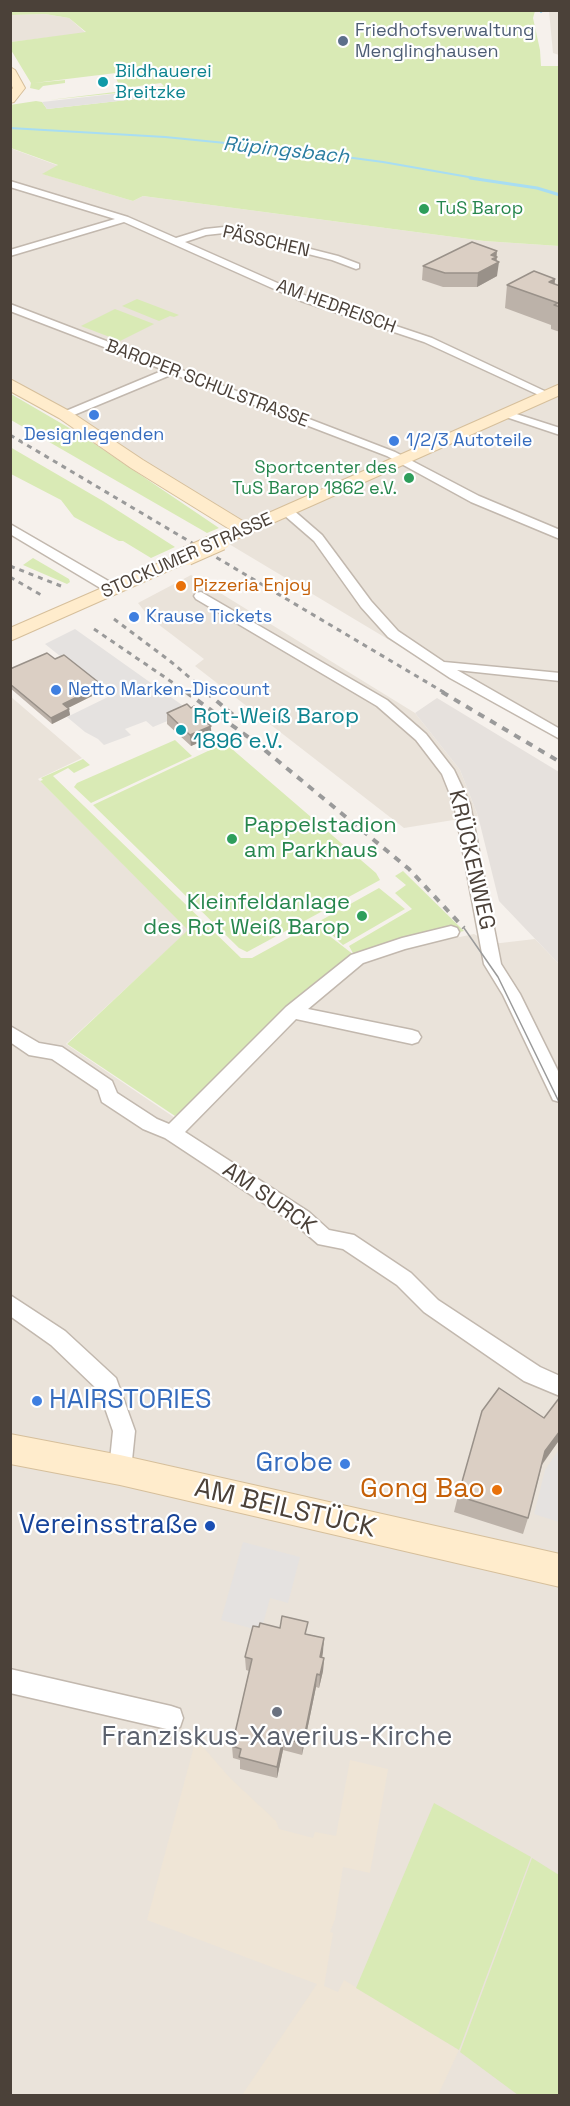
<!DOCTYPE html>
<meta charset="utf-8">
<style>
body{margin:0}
#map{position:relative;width:570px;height:2106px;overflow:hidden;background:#f6f1ec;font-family:"Space Grotesk",sans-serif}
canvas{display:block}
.frame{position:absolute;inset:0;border:12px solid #4b4139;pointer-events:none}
</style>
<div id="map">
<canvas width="570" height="2106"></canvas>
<div class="frame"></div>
</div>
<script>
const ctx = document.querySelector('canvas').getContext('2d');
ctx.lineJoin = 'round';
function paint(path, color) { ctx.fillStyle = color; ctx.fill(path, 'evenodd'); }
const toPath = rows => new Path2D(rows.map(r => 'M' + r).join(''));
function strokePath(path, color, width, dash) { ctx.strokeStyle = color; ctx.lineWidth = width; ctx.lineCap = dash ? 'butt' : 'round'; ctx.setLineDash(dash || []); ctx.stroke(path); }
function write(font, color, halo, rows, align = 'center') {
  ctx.font = font + ' "Space Grotesk",sans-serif'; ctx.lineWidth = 4.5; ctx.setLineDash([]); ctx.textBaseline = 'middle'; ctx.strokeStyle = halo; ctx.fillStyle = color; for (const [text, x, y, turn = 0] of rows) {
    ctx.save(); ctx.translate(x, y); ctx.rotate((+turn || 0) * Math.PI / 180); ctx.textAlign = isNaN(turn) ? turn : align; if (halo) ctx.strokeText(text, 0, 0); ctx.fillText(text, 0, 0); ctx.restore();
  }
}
const residential = toPath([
 [549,11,559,11,559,55,553,53],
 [45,14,69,18,86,33,11,42,10,15],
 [10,148,59,166,43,174,133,201,143,196,484,241,559,246,559,738,451,677,229,544,288,517,281,510,245,525,11,378],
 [191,575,415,713,460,770,478,816,404,828,195,666,204,659,150,618,138,603],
 [10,696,82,758,38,779,189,930,66,1044,187,1126,345,971,398,950,474,934,492,944,535,939,559,964,559,2095,11,2095]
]);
const industrial = toPath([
 [437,698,559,772,559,964,499,901,478,816,460,770,415,713]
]);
const education = toPath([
 [196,1739,230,1778,276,1821,279,1829,313,1838,315,1832,336,1836,350,1760,388,1769,370,1873,343,1867,335,1919,330,1932,333,1933,324,1986,338,1992,344,1980,459,2050,438,2095,242,2095,317,1984,147,1920]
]);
const green = toPath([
 [11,11,535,11,533,18,540,50,541,66,559,66,559,246,484,241,143,196,133,201,42,174,58,165,11,148,10,105,36,101,42,102,47,109,162,96,157,89,49,100,164,86,161,83,118,89,120,87,115,76,150,74,116,73,34,83,65,80,65,83,43,86,39,90,30,88,31,83,11,50,11,42,86,32,69,18,45,14,11,15],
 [137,299,179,315,174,317,170,316,159,321,122,306],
 [115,309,154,324,120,341,81,326],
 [11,394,83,436,219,528,207,533,11,420],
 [10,447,103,501,175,547,151,558,123,541,119,541,74,517,61,500,11,474],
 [33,558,69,579,70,582,67,584,23,565],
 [175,740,192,756,91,803,74,787,77,783],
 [225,743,376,873,380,880,247,952,239,948,93,805],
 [83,759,90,765,74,773,68,768,53,776,241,958,252,958,314,924,354,955,349,946,412,909,395,893,406,885,395,876,403,871,464,931,402,944,341,972,175,1116,67,1044,188,930,40,781,43,780,41,778],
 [379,888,405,909,343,945,318,922],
 [434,1803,531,1857,459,2050,356,1988],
 [532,1858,559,1875,559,2095,518,2095,460,2052]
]);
const parking = toPath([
 [157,89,163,96,47,109,42,102],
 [75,629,182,705,172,711,177,717,153,727,146,721,125,729,131,735,104,745,98,739,85,732,67,717,110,696,45,644],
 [558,1451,560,1452,559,1522,534,1514,545,1470],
 [243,1542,300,1557,288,1603,270,1598,261,1631,221,1620]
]);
const streamFar1 = toPath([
 [541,12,543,10],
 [10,128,165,137,286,149,383,162,480,179]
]);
const stream = toPath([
 [470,178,537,188,560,195]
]);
const street = toPath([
 [10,181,128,217,176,238,205,229,224,227,338,256,359,264,359,268,356,269,332,260,224,233,206,235,185,242,309,297,432,338,553,395,547,398,543,397,424,342,301,301,124,222,10,256,10,250,115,219,10,187,10,181],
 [10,304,395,452,479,496,560,530,560,539,471,502,387,456,173,374,69,417,61,417,61,413,164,370,10,311,10,304],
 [507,411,560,428,560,435,503,416,503,412,507,411],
 [288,508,292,509,322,535,371,601,398,631,444,662,560,673,560,681,457,670,560,729,560,739,450,678,388,637,361,607,314,541,284,515,282,512,284,509,288,508],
 [10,524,117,586,119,589,117,592,107,592,10,534,10,524],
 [201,592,387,700,426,734,454,770,470,804,501,964,520,994,560,1075,560,1102,553,1100,503,995,484,964,454,804,442,774,416,740,377,706,196,599,194,596,196,593,201,592],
 [451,926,457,928,459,932,457,936,405,949,363,963,308,1009,412,1030,418,1032,421,1037,418,1042,412,1044,296,1019,185,1132,309,1212,329,1230,354,1235,411,1273,438,1300,540,1367,560,1376,560,1396,524,1381,424,1312,397,1285,343,1249,318,1244,295,1224,165,1138,143,1129,102,1102,98,1090,52,1059,29,1055,10,1042,10,1026,39,1043,62,1047,112,1081,117,1093,157,1119,169,1124,286,1007,351,955,402,938,451,926],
 [10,1295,65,1331,116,1378,135,1431,131,1470,128,1478,120,1481,112,1478,109,1470,113,1431,99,1391,51,1345,10,1316,10,1295],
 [10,1669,171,1706,180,1709,183,1718,180,1727,171,1730,10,1693,10,1669]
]);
const secondary = toPath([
 [10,67,15,70,25,88,14,102,10,103,10,92,13,88,10,82,10,67],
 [10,379,71,412,143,460,246,523,560,384,560,395,221,546,215,545,212,541,215,537,231,530,131,468,59,418,10,391,10,379],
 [187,551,193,552,196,556,193,560,10,641,10,628,187,551],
 [10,1434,120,1455,560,1554,560,1587,120,1485,10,1464,10,1434]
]);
const tram = toPath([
 [464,928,498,977,560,1104]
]);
const railFar1 = toPath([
 [10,435,445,693],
 [10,566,61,586],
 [10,577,43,596],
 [114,619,170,661,208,693],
 [94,629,188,693]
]);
const rail = toPath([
 [186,692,255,742,409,869,464,928],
 [206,692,238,719],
 [442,692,560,762]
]);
const secondaryBridge = toPath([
 [187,556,221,541]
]);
const wall = toPath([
 [496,257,497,257,497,276,477,287,443,287,422,280,423,266],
 [555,279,555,284,560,286,560,332,551,329,551,325,505,308,507,285],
 [55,659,102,685,102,691,68,708,70,715,52,724,10,688,10,669],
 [167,713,210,726,212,737,191,746,167,724],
 [560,1439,542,1465,528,1518,523,1534,454,1512,458,1496],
 [307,1634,324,1638,322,1657,324,1658,323,1671,319,1688,316,1687,302,1755,283,1750,277,1778,240,1769,240,1760,233,1758,232,1746,249,1671,246,1670,245,1657]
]);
const shadedWall = toPath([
 [497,251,496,264,499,262,497,276,477,287,478,273,491,255],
 [555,279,552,301,549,282],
 [102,685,102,691,64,710,63,704],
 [69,709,70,715,52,724,51,718],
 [210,721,212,737,191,746,190,735],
 [560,1431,560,1439,540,1467,545,1451],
 [324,1638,323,1652,320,1670,320,1657],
 [324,1658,323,1671,319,1688,320,1675],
 [317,1674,316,1687,302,1755,303,1743],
 [283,1739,283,1750,277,1778,277,1767]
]);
const building = toPath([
 [472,242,497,251,491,255,497,257,492,259,499,262,478,273,445,273,423,266,472,242],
 [534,271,555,279,549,282,560,286,560,307,554,305,558,303,507,285,534,271],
 [47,653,55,659,64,655,102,685,63,704,69,709,51,718,10,684,10,669,47,653],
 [187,704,191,708,194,706,210,721,207,723,211,726,190,735,167,713,187,704],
 [499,1388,544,1418,560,1397,560,1431,545,1451,528,1518,458,1496,482,1411,499,1388],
 [282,1616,308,1622,305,1634,324,1638,320,1657,324,1658,320,1675,317,1674,303,1743,283,1739,277,1767,239,1757,241,1749,232,1746,252,1659,245,1657,253,1626,259,1627,260,1623,280,1628,282,1616]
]);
const markers = [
 [343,41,6,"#5c6f8a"],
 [103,82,6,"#0f9aa8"],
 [424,209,6,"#2e9e5b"],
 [94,415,6,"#3f7fe0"],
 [394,441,6,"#3f7fe0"],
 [409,478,6,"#2e9e5b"],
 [181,586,6,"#e8710a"],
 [134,617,6,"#3f7fe0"],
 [56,690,6,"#3f7fe0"],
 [181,730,6,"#0f9aa8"],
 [232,839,6,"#2e9e5b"],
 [362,916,6,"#2e9e5b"],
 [37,1401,6,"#3f7fe0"],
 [345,1464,6,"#3f7fe0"],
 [497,1490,6,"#e8710a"],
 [210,1526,6,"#1a4fb4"],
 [277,1712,6,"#6b7280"]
];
const farServicenames = [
 ["Friedhofsverwaltung",355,31],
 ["Menglinghausen",355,52]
];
const farCulturenames = [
 ["Bildhauerei",115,72],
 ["Breitzke",115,93]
];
const farLeisurenames = [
 ["TuS Barop",436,209],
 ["Sportcenter des",397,468,"right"],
 ["TuS Barop 1862 e.V.",397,489,"right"]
];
const farStreetnames = [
 ["PÄSSCHEN",266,242,13],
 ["AM HEDREISCH",336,307,20],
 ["BAROPER SCHULSTRASSE",207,384,21],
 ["STOCKUMER STRASSE",187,556,-24]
];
const farShopnames = [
 ["Designlegenden",94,435,"center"],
 ["1/2/3 Autoteile",406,441],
 ["Krause Tickets",146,617],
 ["Netto Marken-Discount",68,690]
];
const farFoodnames = [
 ["Pizzeria Enjoy",193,586]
];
const farWaternames = [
 ["Rüpingsbach",286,151,6]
];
const cultureNames = [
 ["Rot-Weiß Barop",193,717],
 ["1896 e.V.",193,742]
];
const leisureNames = [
 ["Pappelstadion",244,826],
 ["am Parkhaus",244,851],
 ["Kleinfeldanlage",350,903,"right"],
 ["des Rot Weiß Barop",350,928,"right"]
];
const streetNames = [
 ["KRÜCKENWEG",471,860,77],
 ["AM SURCK",269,1199,35]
];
const nearShopnames = [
 ["HAIRSTORIES",49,1401],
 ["Grobe",333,1464,"right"]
];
const nearFoodnames = [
 ["Gong Bao",485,1490]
];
const nearStreetnames = [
 ["AM BEILSTÜCK",285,1509,13]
];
const nearTransitnames = [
 ["Vereinsstraße",198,1526]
];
const nearWorshipnames = [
 ["Franziskus-Xaverius-Kirche",277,1738]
];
paint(residential, '#eae3da');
paint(industrial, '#e6e1dd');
paint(education, '#efe5d6');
paint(green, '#d9eab5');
paint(parking, '#e5e2e0');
strokePath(streamFar1, '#a8ddf2', 2);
strokePath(stream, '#a8ddf2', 3);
strokePath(street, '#c2b8ae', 3);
strokePath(secondary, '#d6bf9b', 2);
paint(street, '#fff');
paint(secondary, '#ffeccc');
strokePath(tram, '#9a9a9a', 1.5);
strokePath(railFar1, '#9a9a9a', 3, [5, 5]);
strokePath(rail, '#9a9a9a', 4, [7, 7]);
strokePath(secondaryBridge, '#d6bf9b', 20, []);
strokePath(secondaryBridge, '#ffeccc', 18);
paint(wall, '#bcb2a9');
paint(shadedWall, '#999189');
paint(building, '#dbcfc4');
strokePath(building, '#999189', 1.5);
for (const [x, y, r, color] of markers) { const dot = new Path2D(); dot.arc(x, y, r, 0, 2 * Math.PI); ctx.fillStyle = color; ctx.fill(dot); strokePath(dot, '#fff', 2); }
write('18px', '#4e5e75', '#fff', farServicenames, 'left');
write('18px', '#0d838f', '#fff', farCulturenames, 'left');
write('18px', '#27864d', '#fff', farLeisurenames, 'left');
write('18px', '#4b4139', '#fff', farStreetnames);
write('18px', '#366cbe', '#fff', farShopnames, 'left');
write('18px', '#c56008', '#fff', farFoodnames, 'left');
write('italic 20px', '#2a7da0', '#fff', farWaternames);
write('22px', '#0d838f', '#fff', cultureNames, 'left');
write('22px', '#27864d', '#fff', leisureNames, 'left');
write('22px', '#4b4139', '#fff', streetNames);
write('27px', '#366cbe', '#fff', nearShopnames, 'left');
write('27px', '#c56008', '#fff', nearFoodnames, 'right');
write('27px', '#4b4139', '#fff', nearStreetnames);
write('27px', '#164399', '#fff', nearTransitnames, 'right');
write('27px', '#5b616d', '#fff', nearWorshipnames);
</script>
